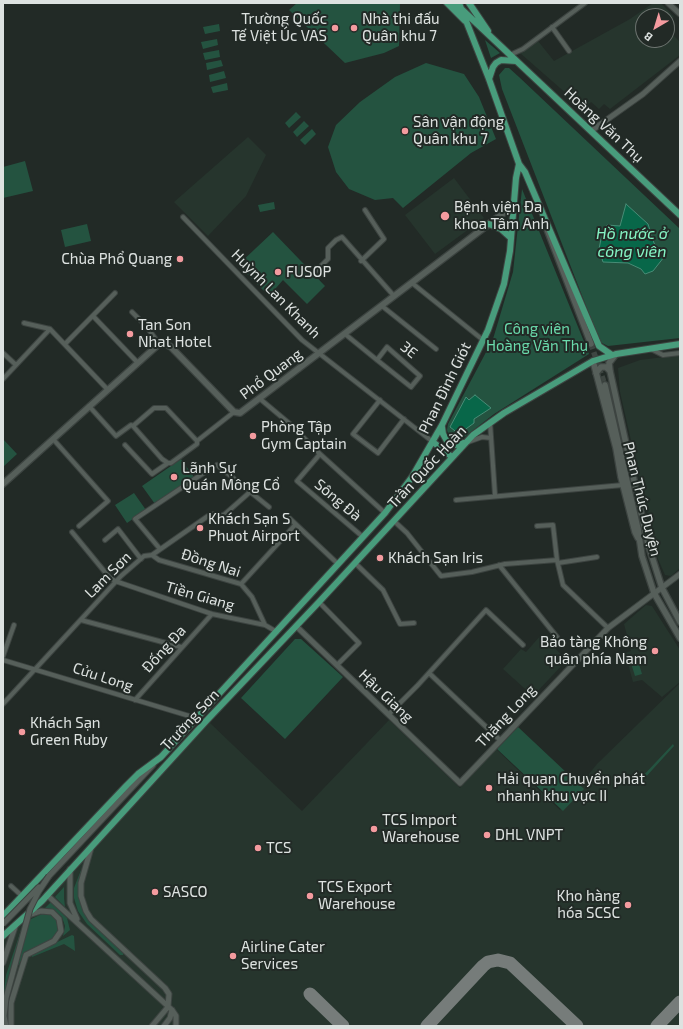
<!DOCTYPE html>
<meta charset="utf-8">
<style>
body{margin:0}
#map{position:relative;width:683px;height:1029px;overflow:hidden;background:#222a26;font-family:"Exo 2",sans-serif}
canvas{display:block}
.frame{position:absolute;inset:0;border:4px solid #dde2e0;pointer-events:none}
.north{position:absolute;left:635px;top:8px;width:40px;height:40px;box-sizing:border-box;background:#222a26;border:1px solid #6d7470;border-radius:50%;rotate:218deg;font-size:11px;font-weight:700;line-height:16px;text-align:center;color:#dde2e0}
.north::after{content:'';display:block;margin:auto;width:14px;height:18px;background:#f49b9f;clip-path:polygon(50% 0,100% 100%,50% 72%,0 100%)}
</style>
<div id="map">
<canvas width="683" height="1029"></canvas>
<div class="frame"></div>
<div class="north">B</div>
</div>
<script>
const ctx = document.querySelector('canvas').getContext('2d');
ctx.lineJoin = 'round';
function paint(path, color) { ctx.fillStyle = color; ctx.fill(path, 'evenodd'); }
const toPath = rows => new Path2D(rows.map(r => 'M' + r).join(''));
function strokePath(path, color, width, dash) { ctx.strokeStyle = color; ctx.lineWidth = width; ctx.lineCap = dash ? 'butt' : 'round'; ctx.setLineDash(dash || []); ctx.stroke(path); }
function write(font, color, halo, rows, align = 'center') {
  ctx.font = font + ' "Exo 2",sans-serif'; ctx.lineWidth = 4; ctx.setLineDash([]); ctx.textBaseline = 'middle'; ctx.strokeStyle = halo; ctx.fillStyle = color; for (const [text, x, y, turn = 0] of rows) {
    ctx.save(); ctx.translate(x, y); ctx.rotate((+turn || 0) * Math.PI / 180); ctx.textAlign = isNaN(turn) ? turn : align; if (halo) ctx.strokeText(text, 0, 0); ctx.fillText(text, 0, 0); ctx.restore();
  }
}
const built = toPath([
 [653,3,661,3,674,17,667,22,667,16,643,16,643,40,667,40,667,29,680,42,680,55,610,109,604,104,599,109,591,102,584,109,520,53,538,41,554,61,630,19],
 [248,137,266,155,246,196,208,236,174,202],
 [454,178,484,218,435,254,405,215],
 [680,355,680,568,671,576,665,575,658,559,620,392,618,368,640,360],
 [646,605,652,606,680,650,680,682,662,697,642,680,633,682,625,653,631,651,624,624],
 [541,635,567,660,533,696,503,669,521,649,526,652],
 [680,683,680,1026,3,1026,3,937,210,723,302,811,389,720,460,788,496,749,560,810,597,764]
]);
const green = toPath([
 [297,3,400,3,399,46,384,53,345,63,289,10],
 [219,24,220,31,205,34,203,27],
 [217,39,218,45,203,49,201,42],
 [485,40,500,53,491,58],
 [219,50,220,57,205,60,203,53],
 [221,60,223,66,207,70,206,63],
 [426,63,464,74,479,97,496,139,471,153,403,208,393,198,375,200,349,189,336,172,328,147,336,125,360,102,395,77],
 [505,68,509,68,519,77,680,229,680,338,608,346,600,342,502,89,499,75],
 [224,71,226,78,210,82,209,75],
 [227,83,228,90,213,93,211,87],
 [296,112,301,117,289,128,285,123],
 [304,121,309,126,297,137,293,132],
 [312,129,316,134,305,145,300,140],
 [25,161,33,191,3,198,3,167],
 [522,189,589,354,494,414,462,439,455,440,449,436,447,430,448,424,493,339,513,272],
 [274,202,275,209,260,212,258,205],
 [87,224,91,241,65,247,61,230],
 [273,232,325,286,307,304,283,280,269,296,238,265],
 [3,439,17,454,3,467],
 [181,459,194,477,155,504,142,486],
 [134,493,146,510,127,523,115,505],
 [295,639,301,639,343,677,285,739,241,698],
 [637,658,642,674,635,676,630,660],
 [518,727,584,789,563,811,497,749],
 [673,744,674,746,643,780,641,778],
 [81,870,82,871,78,883,78,896,84,913,90,921,124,953,123,955,120,955,87,924,78,911,74,898,74,888],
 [64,887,64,898,65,907,55,897],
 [51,902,67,918,70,930,63,936,65,926,62,917,54,910,45,908],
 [44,913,51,915,56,919,59,932,52,940,25,952,19,965,14,963,3,999,6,975,21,930,29,920],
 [72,935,74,936,75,951,64,944,32,957,32,954]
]);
const water = toPath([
 [626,204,648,224,654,243,664,257,653,271,645,274,641,269,628,263,603,262,599,249,601,239,607,225,620,226,626,204],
 [475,395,491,408,474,419,474,423,459,434,450,427,466,397,469,400,475,395]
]);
const taxiway = toPath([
 [310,994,343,1026],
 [427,1026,483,966,488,962,498,960,510,963,577,1026],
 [657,1026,680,1002]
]);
const secondaryTunnel = toPath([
 [591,344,605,385]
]);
const minor = toPath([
 [552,27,569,51],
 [510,55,523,49,585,3],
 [183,217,302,340,433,442],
 [361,261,384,239,365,210],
 [315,272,328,259,328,248,336,240,342,237,394,296],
 [412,283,483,340],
 [382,306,436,349],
 [132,312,147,327,159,344],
 [93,316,138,363],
 [24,323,50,329,108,390],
 [345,334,377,360,411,387,420,376,387,347,377,360],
 [65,344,115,293],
 [651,349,663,355,680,353],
 [3,353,16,365],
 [3,379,50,329],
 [259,398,290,424,320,454,297,481,363,537],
 [380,400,353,434,378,453,404,419],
 [89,406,116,436,131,425,133,426,154,408,166,408,197,441],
 [490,422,495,495],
 [133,426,162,459,168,463,171,463,197,444,197,441,234,412],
 [53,439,108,501,79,526],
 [468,442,482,437,491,438],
 [125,445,152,474,168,463],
 [320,454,385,513],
 [217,465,269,507],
 [456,500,623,485],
 [286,515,338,564],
 [394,521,407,533,441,576,472,572,505,564,557,560,563,585,608,628],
 [537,526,553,525,557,560],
 [72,532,109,577,115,581,212,614,265,625,277,632],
 [105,540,118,529,141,559],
 [160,549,135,519,211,468],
 [152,555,159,560,241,584,252,597,265,625],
 [355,563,383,590,400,624,414,623],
 [558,563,597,557],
 [499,565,557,637],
 [241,584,295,525],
 [319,602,359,643,337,665],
 [81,620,181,647],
 [3,656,14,625],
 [3,660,196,718],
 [429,673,500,740],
 [135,700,212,614],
 [3,704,121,576,144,556,152,555,208,516,213,514,221,516,225,514,250,492],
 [389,714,418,685,486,610,523,645],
 [11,886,22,896]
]);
const tertiary = toPath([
 [668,3,680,14],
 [591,131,643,94,680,61],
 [296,626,460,783,608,628,680,574],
 [91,848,81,883,81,896,86,911,91,919,165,988,169,994,168,1007,152,1026],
 [70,869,70,903,77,919],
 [49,876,153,765],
 [47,895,172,1010,176,1016,176,1026],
 [3,963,15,927],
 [4,1016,6,1026],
 [11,1026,11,1003,26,955,54,941,61,931,59,919,52,912,41,911,26,916],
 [164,1026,170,1018,172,1010]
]);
const secondary = toPath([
 [545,224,591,344],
 [616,354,609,363,610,371,648,544,662,588,680,622],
 [593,361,616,448,621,477,635,532,638,538],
 [596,373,601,367,606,367,610,371],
 [605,385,638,529,642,556,654,593,680,638],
 [3,484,159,344,164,343,171,347,234,412,240,413,514,205]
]);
const primary = toPath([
 [447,3,465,21],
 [455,3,680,215],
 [469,3,488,31],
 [489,79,493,67,496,63,501,60,516,61],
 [519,164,525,172,599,346,612,355],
 [489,224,501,229,511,238],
 [442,427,443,434,447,441,455,445,464,443],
 [433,442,452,457],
 [3,916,127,785,138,774,161,757,385,513,412,477,442,425,488,330,504,284,510,251,516,178,519,164,489,79,459,3],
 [3,936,42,901,208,719,319,602,473,435,504,413,593,361,616,354,680,344]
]);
const tertiaryBridge = toPath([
 [3,924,39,887],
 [4,1016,6,998,30,909,39,891,49,876]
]);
const markers = [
 [335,28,4,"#f49b9f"],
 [354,28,4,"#f49b9f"],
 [405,131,4,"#f49b9f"],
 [445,216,5,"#f49b9f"],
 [180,259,4,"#f49b9f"],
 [278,272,4,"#f49b9f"],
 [130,334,4,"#f49b9f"],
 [253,436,4,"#f49b9f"],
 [174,477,4,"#f49b9f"],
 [200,528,4,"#f49b9f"],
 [380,558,4,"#f49b9f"],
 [655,651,4,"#f49b9f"],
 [22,732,4,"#f49b9f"],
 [489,788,4,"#f49b9f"],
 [374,829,4,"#f49b9f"],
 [487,835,4,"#f49b9f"],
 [258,848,4,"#f49b9f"],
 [155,892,4,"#f49b9f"],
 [310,896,4,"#f49b9f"],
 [628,905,4,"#f49b9f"],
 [233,956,4,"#f49b9f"]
];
const poiNames = [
 ["Trường Quốc",327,19,"right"],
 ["Tế Việt Úc VAS",327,36,"right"],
 ["Nhà thi đấu",362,19],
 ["Quân khu 7",362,36],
 ["Sân vận động",413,122],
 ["Quân khu 7",413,139],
 ["Bệnh viện Đa",454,207],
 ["khoa Tâm Anh",454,224],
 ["Chùa Phổ Quang",172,259,"right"],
 ["FUSOP",286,272],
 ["Tan Son",138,325],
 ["Nhat Hotel",138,342],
 ["Phòng Tập",261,427],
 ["Gym Captain",261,444],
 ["Lãnh Sự",182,468],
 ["Quán Mông Cổ",182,485],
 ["Khách Sạn S",208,519],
 ["Phuot Airport",208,536],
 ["Khách Sạn Iris",388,558],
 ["Bảo tàng Không",647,642,"right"],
 ["quân phía Nam",647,659,"right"],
 ["Khách Sạn",30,723],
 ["Green Ruby",30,740],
 ["Hải quan Chuyển phát",497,779],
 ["nhanh khu vực II",497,796],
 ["TCS Import",382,820],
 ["Warehouse",382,837],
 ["DHL VNPT",495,835],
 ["TCS",266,848],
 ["TCS Export",318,887],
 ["Warehouse",318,904],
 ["SASCO",163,892],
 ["Kho hàng",620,896,"right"],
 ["hóa SCSC",620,913,"right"],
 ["Airline Cater",241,947],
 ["Services",241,964]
];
const streetNames = [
 ["Hoàng Văn Thụ",604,125,43],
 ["Huỳnh Lan Khanh",276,294,45],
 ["3E",409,350,39],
 ["Phổ Quang",271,374,-37],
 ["Phan Đình Giót",445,388,-64],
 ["Trần Quốc Hoàn",427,467,-47],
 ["Phan Thúc Duyện",642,499,76],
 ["Sông Đà",338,500,40],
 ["Đồng Nai",211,563,18],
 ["Lam Sơn",108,575,-45],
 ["Tiền Giang",200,596,16],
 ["Đống Đa",164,649,-48],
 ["Cửu Long",103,677,18],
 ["Hậu Giang",386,696,44],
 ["Thăng Long",506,716,-47],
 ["Trường Sơn",190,720,-47]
];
const parkNames = [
 ["Công viên",537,329],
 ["Hoàng Văn Thụ",537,346]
];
const waterNames = [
 ["Hồ nước ở",632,234],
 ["công viên",632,252]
];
paint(built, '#26352d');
paint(green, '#245340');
paint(water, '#086749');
strokePath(water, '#488c76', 1);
strokePath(taxiway, '#767c7a', 13);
strokePath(secondaryTunnel, '#3e4642', 5.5, [5.5, 3]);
strokePath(minor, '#3d4441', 6);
strokePath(tertiary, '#3d4441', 7);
strokePath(secondary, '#3d4441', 8);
strokePath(primary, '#3d4441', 8);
strokePath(minor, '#565f5a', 4);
strokePath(tertiary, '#565f5a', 5);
strokePath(secondary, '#565f5a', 5.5);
strokePath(primary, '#489c7c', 6);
strokePath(tertiaryBridge, '#3d4441', 7, []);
strokePath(tertiaryBridge, '#565f5a', 5);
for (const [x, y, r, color] of markers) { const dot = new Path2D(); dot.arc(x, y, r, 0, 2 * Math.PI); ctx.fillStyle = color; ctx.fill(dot); strokePath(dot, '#222a26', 1.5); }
write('15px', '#dde2e0', '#222a26', poiNames, 'left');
write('15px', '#dde2e0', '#222a26', streetNames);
write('15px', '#6adbac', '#222a26', parkNames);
write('italic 16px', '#85f5c5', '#222a26', waterNames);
</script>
